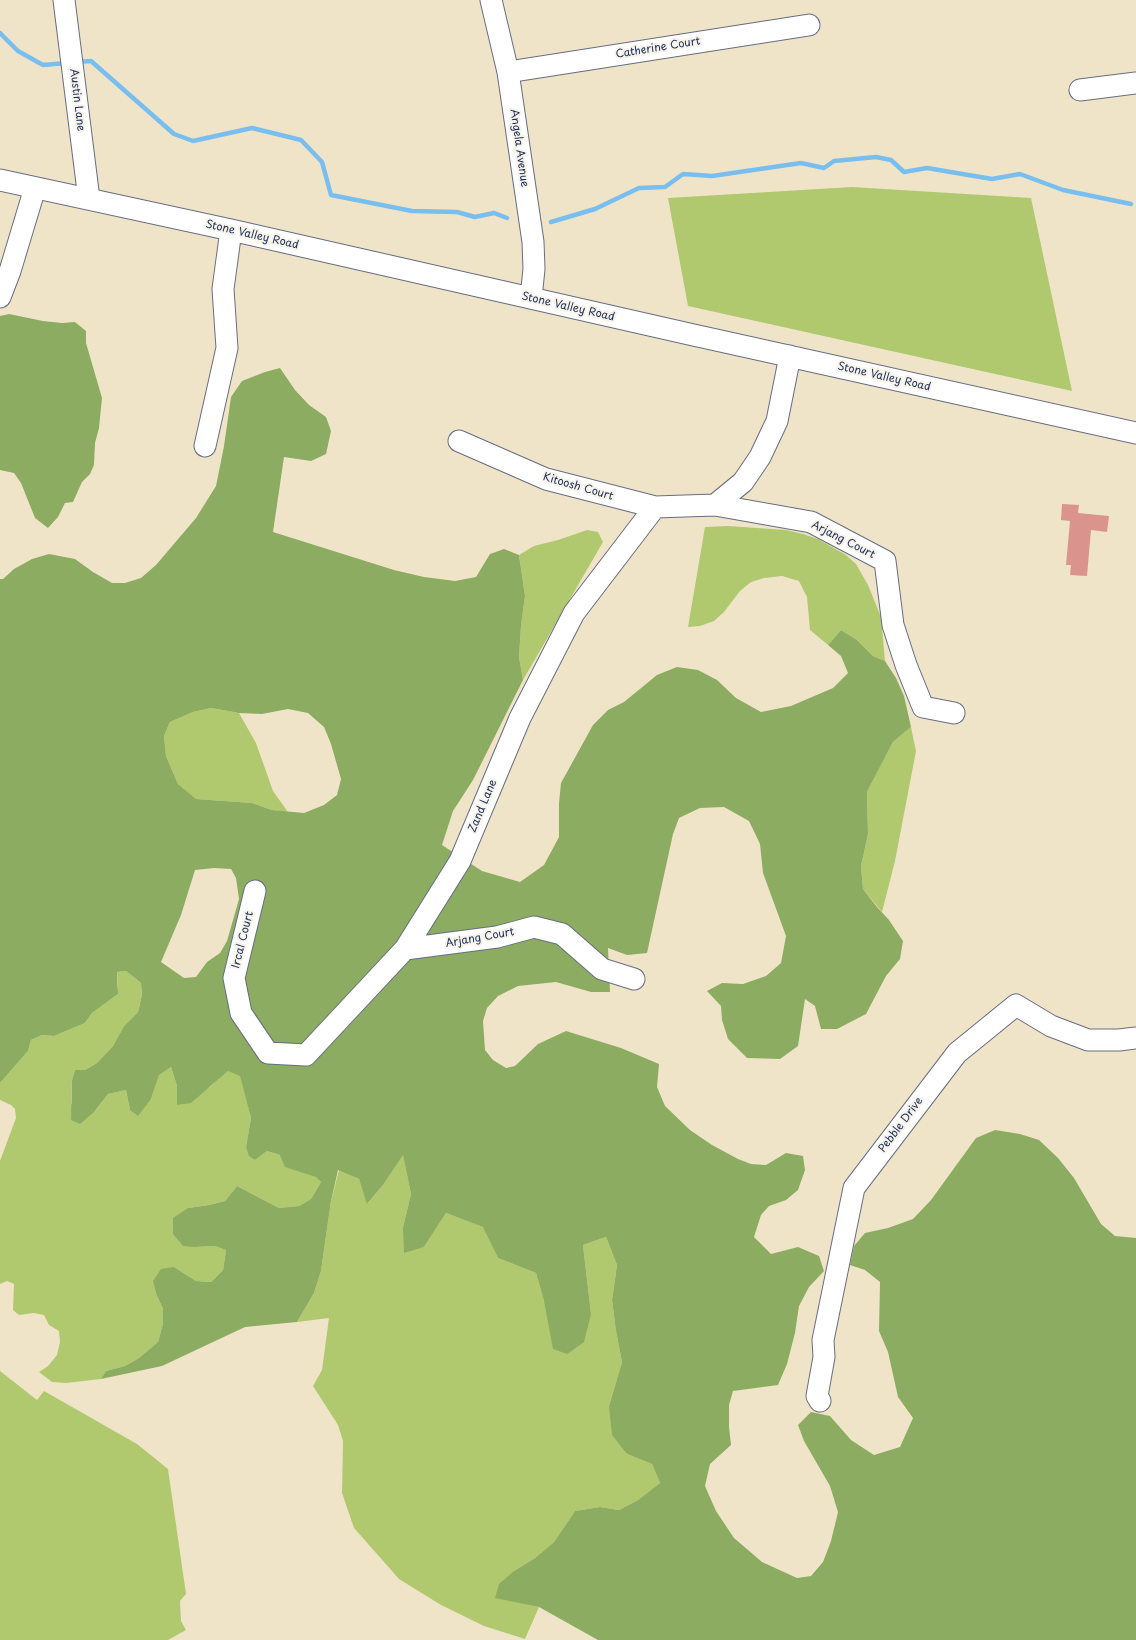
<!DOCTYPE html>
<style>
body{margin:0}
canvas{display:block;background:#f0e4c8}
</style>
<canvas width="1136" height="1640"></canvas>
<script>
const ctx = document.querySelector('canvas').getContext('2d');
ctx.lineJoin = 'round';
function paint(path, color) { ctx.fillStyle = color; ctx.fill(path, 'evenodd'); }
const toPath = rows => new Path2D(rows.map(r => 'M' + r).join(''));
function strokePath(path, color, width, dash) { ctx.strokeStyle = color; ctx.lineWidth = width; ctx.lineCap = dash ? 'butt' : 'round'; ctx.setLineDash(dash || []); ctx.stroke(path); }
function write(font, color, halo, rows, align = 'center') {
  ctx.font = font + ' "Playpen Sans",sans-serif'; ctx.lineWidth = 4; ctx.setLineDash([]); ctx.textBaseline = 'middle'; ctx.strokeStyle = halo; ctx.fillStyle = color; for (const [text, x, y, turn = 0] of rows) {
    ctx.save(); ctx.translate(x, y); ctx.rotate((+turn || 0) * Math.PI / 180); ctx.textAlign = isNaN(turn) ? turn : align; if (halo) ctx.strokeText(text, 0, 0); ctx.fillText(text, 0, 0); ctx.restore();
  }
}
const green = toPath([
 [852,187,1031,198,1072,391,688,306,668,198],
 [728,526,786,530,803,534,818,539,846,555,856,564,868,585,881,617,885,661,873,656,857,640,841,630,828,645,810,630,807,597,799,581,782,576,764,578,751,582,740,591,724,612,714,621,700,626,688,627,705,527],
 [587,530,598,532,603,542,523,680,519,657,521,626,525,596,519,555,534,546,558,540],
 [211,708,239,713,256,743,273,791,288,812,272,810,252,803,195,799,178,784,166,756,164,736,170,722,193,712],
 [911,727,916,751,895,861,882,912,863,889,861,866,868,834,867,792,893,742],
 [126,971,141,983,142,995,138,1012,124,1026,113,1046,97,1063,85,1070,75,1070,72,1080,71,1104,94,1112,108,1094,126,1090,130,1110,151,1099,159,1074,171,1067,177,1086,177,1104,210,1087,228,1070,240,1075,245,1093,251,1118,246,1147,255,1160,267,1151,280,1155,304,1172,317,1177,321,1182,311,1199,299,1206,279,1208,237,1186,225,1201,209,1205,188,1208,195,1247,215,1246,226,1250,223,1270,211,1282,196,1281,174,1267,157,1296,163,1309,163,1324,158,1342,139,1358,125,1366,106,1371,101,1379,66,1383,52,1382,39,1372,48,1366,57,1355,60,1342,59,1331,49,1325,44,1315,34,1313,19,1315,13,1310,14,1284,7,1281,0,1284,0,1161,16,1118,15,1109,11,1105,0,1100,0,1083,28,1051,31,1040,42,1035,54,1036,85,1023,92,1013,118,994,118,983,117,972],
 [403,1154,411,1194,403,1227,424,1247,446,1213,484,1227,498,1258,536,1273,544,1301,591,1314,583,1245,606,1237,617,1265,612,1300,616,1331,622,1362,609,1406,627,1454,652,1464,660,1483,638,1500,619,1510,600,1507,575,1511,554,1542,535,1558,514,1571,518,1602,539,1607,525,1639,484,1626,441,1605,399,1579,354,1528,342,1493,343,1441,338,1425,313,1386,322,1370,329,1318,297,1322,314,1293,321,1271,331,1201,339,1170,359,1179,368,1203,383,1185],
 [0,1371,37,1400,44,1391,137,1444,168,1469,186,1594,180,1601,181,1621,186,1630,168,1640,0,1640]
]);
const forest = toPath([
 [9,314,43,321,62,323,75,322,86,331,86,343,102,398,99,428,95,443,94,465,90,474,82,482,73,502,65,503,58,517,48,528,35,518,21,483,14,473,0,470,0,316],
 [280,368,295,390,309,405,326,417,331,431,326,454,311,461,284,457,273,532,394,570,424,577,455,581,476,577,490,554,504,549,519,555,525,596,521,626,519,657,523,680,473,780,453,811,442,845,482,871,520,882,544,865,559,837,559,803,561,783,593,725,608,710,624,702,657,675,677,667,698,670,717,680,736,698,761,712,791,706,833,688,848,673,841,656,828,645,841,630,857,640,873,656,885,661,896,678,904,696,911,727,893,742,867,792,868,834,861,866,863,889,877,907,889,920,903,941,900,959,886,976,866,1014,837,1029,821,1029,815,1006,805,999,798,1046,780,1059,747,1058,728,1039,722,1020,721,1006,707,991,722,983,743,984,766,976,781,963,786,936,763,873,760,844,749,821,724,807,700,808,679,818,673,834,647,953,627,955,608,948,610,992,591,992,556,982,518,986,498,996,487,1008,483,1021,485,1050,493,1060,506,1068,515,1066,538,1044,566,1031,621,1048,659,1064,657,1087,665,1106,690,1130,712,1145,738,1159,751,1164,766,1165,786,1153,803,1156,805,1170,798,1190,786,1200,769,1206,761,1215,754,1237,771,1254,798,1247,819,1256,824,1271,809,1287,799,1306,795,1333,787,1364,778,1385,733,1391,729,1405,729,1427,731,1445,710,1464,705,1486,716,1511,734,1538,762,1562,797,1578,811,1576,823,1562,831,1541,838,1512,830,1486,804,1441,798,1425,811,1412,830,1416,851,1440,874,1455,900,1447,913,1418,898,1397,888,1352,879,1331,880,1282,865,1270,850,1265,854,1246,865,1233,888,1228,913,1219,931,1200,976,1138,995,1130,1020,1134,1039,1140,1058,1158,1074,1178,1101,1224,1115,1236,1136,1238,1136,1640,598,1640,539,1607,495,1598,499,1584,514,1571,535,1558,554,1542,575,1511,600,1507,619,1510,638,1500,660,1483,652,1464,627,1454,612,1435,609,1406,622,1362,616,1331,612,1300,617,1265,606,1237,583,1245,591,1314,584,1342,567,1354,553,1349,544,1301,536,1273,498,1258,483,1227,446,1213,424,1247,404,1253,403,1227,411,1194,403,1155,383,1185,367,1204,359,1179,338,1170,331,1201,321,1271,314,1293,297,1322,245,1327,162,1366,101,1379,106,1371,125,1366,139,1358,158,1342,163,1324,163,1309,157,1296,153,1281,161,1269,174,1267,196,1281,211,1282,223,1270,226,1250,215,1246,195,1247,183,1246,173,1234,173,1218,188,1208,209,1205,225,1201,237,1186,279,1208,299,1206,311,1199,321,1182,316,1177,285,1167,280,1155,267,1151,255,1160,249,1156,246,1147,251,1118,240,1076,228,1071,191,1103,177,1105,177,1086,171,1067,159,1075,151,1099,138,1116,130,1110,126,1090,108,1094,94,1112,80,1124,71,1120,72,1080,75,1070,85,1070,97,1063,113,1046,124,1026,138,1012,142,995,141,983,126,971,117,972,118,994,92,1013,85,1023,54,1036,42,1035,31,1040,28,1051,0,1083,0,579,3,579,14,569,32,559,49,554,75,559,93,572,112,583,125,583,141,578,156,565,196,518,216,486,224,446,231,397,242,381,265,372],
 [211,708,239,713,262,714,288,709,308,713,324,727,331,744,341,779,337,795,324,805,304,813,272,810,252,803,196,799,178,784,166,756,164,736,170,722,193,712],
 [214,868,231,869,236,878,239,899,227,941,220,953,207,962,196,977,184,978,161,962,181,915,195,870]
]);
const stream = toPath([
 [0,33,18,51,43,65,66,63],
 [78,62,91,61,174,134,193,141,252,128,301,140,322,162,331,195,412,211,457,212,475,217,494,213,507,218],
 [551,222,595,209,639,188,665,187,683,174,712,176,801,163,824,168,834,161,876,157,891,160,904,172,927,168,992,179,1020,174,1063,190,1131,204]
]);
const building = toPath([
 [1062,504,1079,505,1078,513,1109,516,1107,532,1091,530,1087,576,1070,575,1071,565,1066,565,1070,521,1061,520]
]);
const minor = toPath([
 [64,0,89,199],
 [491,0,508,72,533,242,534,269,531,298],
 [508,72,809,25],
 [1080,90,1136,83],
 [0,180,231,230,689,334,1136,433],
 [0,297,10,271,35,188],
 [459,441,546,479,655,507,715,505,743,482,760,457,777,421,790,356],
 [205,446,227,348,223,289,231,230],
 [715,505,811,522,885,561,893,625,906,665,923,707,954,713],
 [255,891,234,978,241,1013,268,1053,306,1055,405,949,460,861,520,718,574,613,655,507],
 [405,949,497,937,534,927,562,934,602,969,634,979],
 [820,1401,817,1396,824,1357,823,1340,854,1188,957,1053,1016,1005,1051,1026,1088,1040,1119,1040,1136,1038]
]);
const streetNames = [
 ["Catherine Court",658,48,-9],
 ["Austin Lane",77,100,83],
 ["Angela Avenue",519,148,82],
 ["Stone Valley Road",252,235,13],
 ["Stone Valley Road",568,307,13],
 ["Stone Valley Road",884,377,13],
 ["Kitoosh Court",578,487,16],
 ["Arjang Court",843,540,27],
 ["Zand Lane",483,806,-67],
 ["Arjang Court",480,938,-10],
 ["Ircal Court",243,940,-76],
 ["Pebble Drive",901,1125,-53]
];
paint(green, '#b1c96e');
paint(forest, '#8cad61');
strokePath(stream, '#78bff0', 4.5);
paint(building, '#db938e');
strokePath(minor, '#666e83', 23);
strokePath(minor, '#fff', 21);
write('11px', '#1b2f5e', '#f7f3e8', streetNames);
</script>
